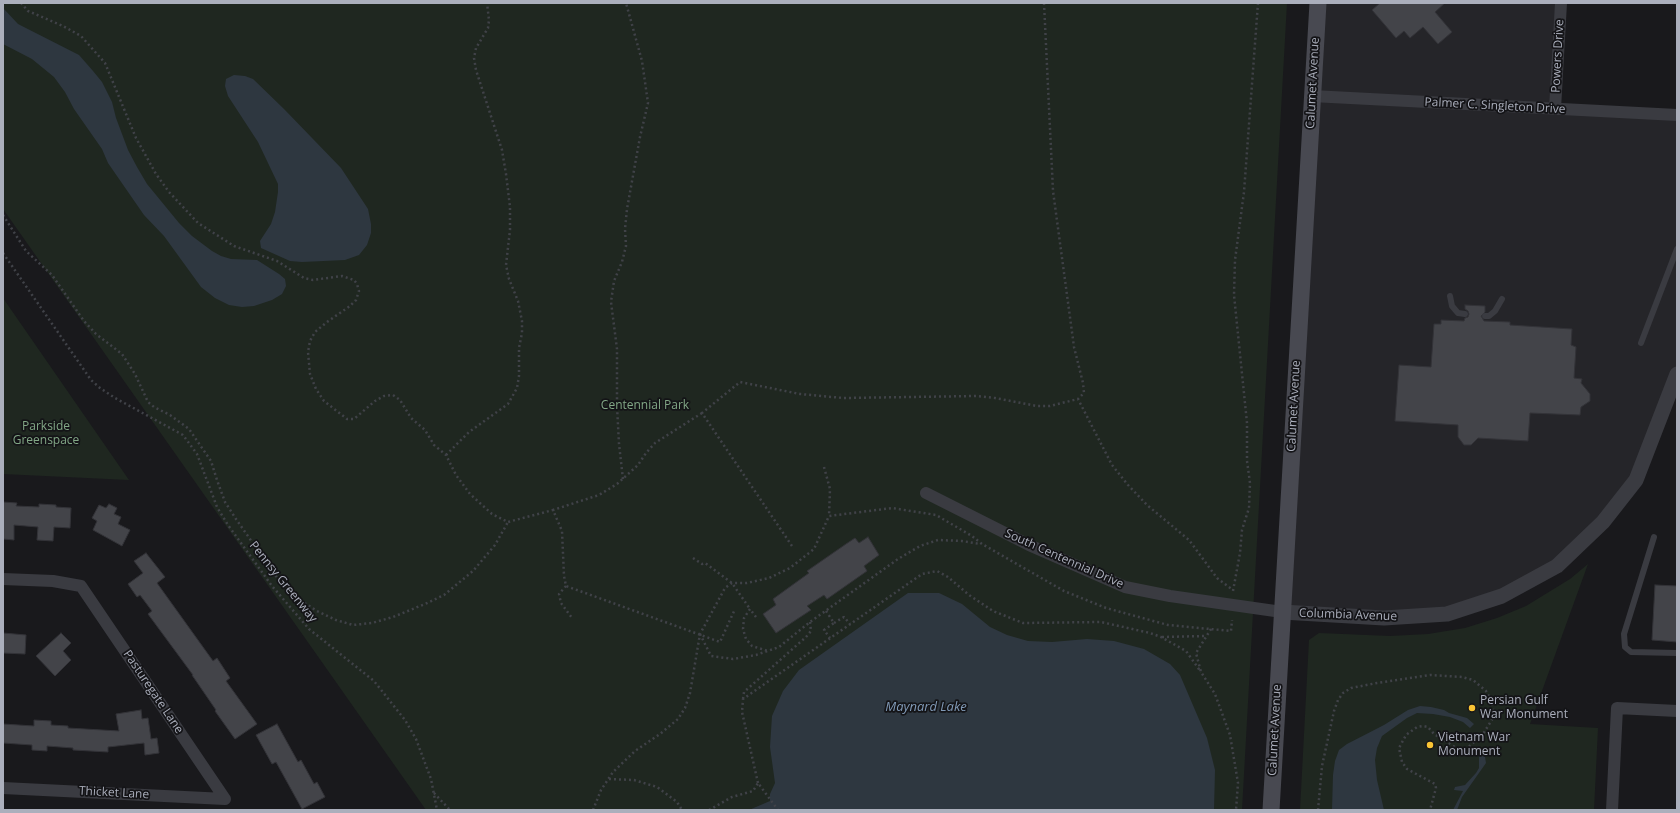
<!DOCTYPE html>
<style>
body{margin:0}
#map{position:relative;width:1680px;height:813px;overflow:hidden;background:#19191c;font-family:"Open Sans",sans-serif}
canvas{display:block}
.frame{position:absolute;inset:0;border:4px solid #abafbc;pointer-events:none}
</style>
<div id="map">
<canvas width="1680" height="813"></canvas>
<div class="frame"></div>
</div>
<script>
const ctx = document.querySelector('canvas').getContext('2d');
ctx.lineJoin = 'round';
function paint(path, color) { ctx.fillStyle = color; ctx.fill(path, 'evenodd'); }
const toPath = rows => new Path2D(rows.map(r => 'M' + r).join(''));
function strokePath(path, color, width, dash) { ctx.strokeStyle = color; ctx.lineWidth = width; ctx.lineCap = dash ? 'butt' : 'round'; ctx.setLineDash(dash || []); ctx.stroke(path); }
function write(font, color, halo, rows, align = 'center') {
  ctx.font = font + ' "Open Sans",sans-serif'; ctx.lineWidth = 3.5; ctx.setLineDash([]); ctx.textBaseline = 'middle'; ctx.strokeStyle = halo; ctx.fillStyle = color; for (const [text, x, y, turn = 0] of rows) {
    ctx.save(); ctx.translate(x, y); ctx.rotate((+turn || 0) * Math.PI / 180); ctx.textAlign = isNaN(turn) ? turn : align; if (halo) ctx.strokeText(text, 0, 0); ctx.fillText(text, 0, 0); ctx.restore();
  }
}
const built = toPath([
 [1320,3,1559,3,1554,106,1314,95],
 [1316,101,1677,118,1677,365,1634,479,1555,563,1500,592,1445,612,1285,609]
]);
const green = toPath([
 [3,3,1287,3,1242,810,426,810,3,209],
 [3,298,129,480,3,474],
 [1588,564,1530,724,1598,728,1594,810,1300,810,1309,640,1319,633,1390,636,1428,634,1465,628,1497,618,1526,606,1570,579]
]);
const water = toPath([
 [3,8,18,24,79,55,93,71,102,82,112,102,116,118,128,150,137,167,147,184,179,223,192,236,212,251,221,256,231,259,257,260,279,274,285,279,286,286,282,294,272,300,254,306,242,307,229,305,215,298,201,287,164,236,144,215,108,163,102,149,74,109,65,92,54,77,32,59,3,44],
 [234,75,245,76,253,79,284,109,341,168,368,209,371,224,371,233,367,245,359,255,345,260,302,262,290,261,261,248,260,241,271,224,275,212,278,192,278,184,258,142,228,96,225,86,226,79],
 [908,593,939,593,962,604,990,627,1007,635,1028,641,1052,642,1087,639,1114,641,1144,649,1170,664,1180,675,1207,738,1215,770,1214,810,749,810,770,801,770,794,775,783,770,747,772,716,783,691,799,670],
 [1420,706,1431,707,1444,710,1449,713,1467,718,1474,724,1470,728,1463,722,1450,717,1433,714,1417,713,1407,718,1382,736,1377,748,1375,760,1377,780,1384,810,1332,810,1333,775,1335,761,1339,750,1347,744,1384,725,1408,710],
 [1481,751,1485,757,1486,763,1462,797,1457,810,1453,810,1463,791,1454,790,1455,787,1465,785,1476,773,1479,768,1479,754]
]);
const building = toPath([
 [1380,3,1445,3,1435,12,1452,32,1438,44,1423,27,1410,38,1404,31,1396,38,1372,10,1380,3],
 [1465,305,1485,306,1485,312,1481,316,1484,321,1510,322,1510,325,1572,329,1571,345,1576,347,1574,378,1582,379,1581,383,1590,394,1590,401,1581,407,1580,415,1530,413,1528,441,1478,438,1471,445,1464,445,1458,437,1458,425,1395,421,1399,365,1431,367,1434,324,1441,324,1441,320,1464,321,1465,318,1468,317,1469,314,1468,311,1465,309,1465,305],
 [3,502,17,503,16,506,39,507,39,504,56,505,56,507,71,508,70,528,54,527,53,541,37,540,38,527,14,525,14,540,3,539,3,502],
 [109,504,117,508,114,514,121,517,118,524,130,530,122,546,93,530,97,521,92,518,99,505,106,508,109,504],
 [868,537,879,555,864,566,867,571,827,599,824,595,807,606,811,610,776,633,763,614,776,605,773,599,809,573,807,571,846,544,855,538,859,543,868,537],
 [146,553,165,577,157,583,213,661,217,658,230,678,226,681,257,724,235,739,215,711,216,710,192,675,193,675,148,614,152,611,140,595,137,597,128,584,143,573,134,561,146,553],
 [1655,585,1677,586,1677,642,1652,640,1655,585],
 [3,633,26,635,25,654,3,653,3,633],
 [61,633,71,643,63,651,71,660,55,676,36,656,61,633],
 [141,710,142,719,148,718,151,739,157,738,159,753,145,755,144,743,108,747,108,752,73,750,73,748,47,746,47,751,32,750,32,745,3,743,3,724,34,726,34,720,51,721,51,725,68,726,68,728,119,731,116,714,141,710],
 [277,724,298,762,301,760,314,784,317,782,325,797,302,809,276,762,272,764,256,735,277,724]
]);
const path = toPath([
 [21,3,28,11,63,26,81,36,105,63,136,138,156,174,169,192,198,223,234,246,277,261,304,278,313,280,342,276,354,280,357,284,359,291,356,300,350,306,327,322,315,332,310,341,308,352,310,374,316,389,324,401,347,419,354,419,375,401,384,396,393,395,400,400,411,418,425,430,434,445,446,455,456,475,470,494,492,514,508,522,553,510],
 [1044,3,1053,191,1074,347,1083,383,1084,393,1078,399],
 [3,215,26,251,52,275,84,321,96,334,122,354,135,374,148,402,154,407,170,415,189,429,211,461,217,480,225,502,236,519,278,579,300,600,317,611,336,620,353,625,372,623,393,617,425,604,444,595,473,571,495,545,508,522],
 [3,253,91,380,100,388,115,398,183,435,197,454,217,507,228,525,272,586,309,629,374,681,405,720,416,739,431,779,437,810],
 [702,413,655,443,646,453,638,465,617,484,599,495,553,510,562,531,564,576,566,586,720,642,735,609],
 [446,455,469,432,508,404,517,388,519,376,519,348,522,333,522,321,518,301,509,279,506,265,510,230,510,207,506,174,502,150,476,70,474,58,476,48,488,28,489,20,487,3],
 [824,467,830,489,829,516],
 [623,479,619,444,617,406,617,349,611,302,614,281,622,262,626,246,625,229,627,209,640,137,648,103,642,61,626,3],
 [792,546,702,413,740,382,800,394,843,398,977,396,995,398,1037,406,1050,406,1078,399,1112,465,1128,485,1147,505,1189,540,1217,578,1233,590],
 [693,558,702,564,705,563,732,583,750,609],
 [566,586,559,594,561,603,572,618],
 [1233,591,1240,553,1242,530,1249,508,1250,483,1247,461,1247,423,1234,295,1235,260,1244,192,1258,3],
 [826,611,834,623,824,630,830,638],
 [756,617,750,609,744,618,743,629,746,639,752,646,768,651],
 [834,623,844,617,850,624],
 [1211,629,1196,653,1201,672,1215,694,1230,735,1238,783,1236,810],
 [700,634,711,656,733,659,756,655,779,647,810,622,898,559,920,546,938,540,962,541,980,544],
 [1162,637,1205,636],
 [743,699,744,692,806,637,811,631,810,622],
 [609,779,634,780,657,787,677,802,682,810],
 [758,783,742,712,743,699,922,574,937,571,948,577,969,595,993,611,1023,623,1101,622,1150,633,1161,637,1186,651,1201,672],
 [434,793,450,810],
 [593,810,601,790,613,772,635,751,660,734,678,719,685,708,690,693,700,634,725,588,732,583,747,583,769,578,790,568,814,549,829,516,892,508,936,515,972,536,982,544,1064,591,1106,608,1168,625,1231,631,1232,620],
 [709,810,732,797,753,791,758,783,778,810],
 [1318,810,1322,766,1334,711,1338,700,1343,693,1351,688,1377,683,1430,675,1462,677,1473,680,1486,691,1491,700,1493,708,1493,718,1483,734,1463,752,1434,734,1428,727,1423,726,1417,727,1406,735,1399,748,1402,762,1407,769,1435,784,1436,788,1430,810]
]);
const service = toPath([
 [1450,296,1452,306,1458,313,1465,314],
 [1485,316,1489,316,1495,311,1502,299],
 [1641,343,1677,249],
 [1654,537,1624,634,1625,647,1631,652,1677,653]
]);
const minor = toPath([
 [1312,96,1677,115],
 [1555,109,1561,3],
 [926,493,1029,545,1125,587,1170,596,1282,612],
 [3,579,53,581,81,586,225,799],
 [3,788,225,799],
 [1612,810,1617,708,1677,711]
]);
const tertiary = toPath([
 [1282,612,1384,618,1447,614,1502,596,1557,566,1603,522,1636,480,1677,374]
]);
const secondary = toPath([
 [1271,810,1318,3]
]);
const markers = [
 [1472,708,4,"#f9c434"],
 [1430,745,4,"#f9c434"]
];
const streetNames = [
 ["Powers Drive",1558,56,-87],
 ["Calumet Avenue",1313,83,-87],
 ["Palmer C. Singleton Drive",1495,106,3],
 ["Calumet Avenue",1294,406,-87],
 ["South Centennial Drive",1064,559,24],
 ["Pennsy Greenway",283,582,51],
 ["Columbia Avenue",1348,615,2],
 ["Pasturegate Lane",153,692,56],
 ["Calumet Avenue",1275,730,-87],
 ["Thicket Lane",114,793,3]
];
const parkNames = [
 ["Centennial Park",645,406],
 ["Parkside",46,427],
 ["Greenspace",46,441]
];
const poiNames = [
 ["Persian Gulf",1480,701],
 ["War Monument",1480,715],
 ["Vietnam War",1438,738],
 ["Monument",1438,752]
];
const waterNames = [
 ["Maynard Lake",926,707]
];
paint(built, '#252529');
paint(green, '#1f2720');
paint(water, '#2e3740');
paint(building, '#434449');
strokePath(building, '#333338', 1);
strokePath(path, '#404248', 2.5, [2, 3]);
strokePath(service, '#3a3b41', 6);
strokePath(minor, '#3a3b41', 12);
strokePath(tertiary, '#3a3b41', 15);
strokePath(secondary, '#484951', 17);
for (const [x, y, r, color] of markers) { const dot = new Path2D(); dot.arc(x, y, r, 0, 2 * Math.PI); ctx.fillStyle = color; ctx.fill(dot); strokePath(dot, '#141417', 1.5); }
write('12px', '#abafbc', '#141417', streetNames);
write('12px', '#82a786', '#141417', parkNames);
write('12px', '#abafbc', '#141417', poiNames, 'left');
write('italic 13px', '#819ab7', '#141417', waterNames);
</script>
